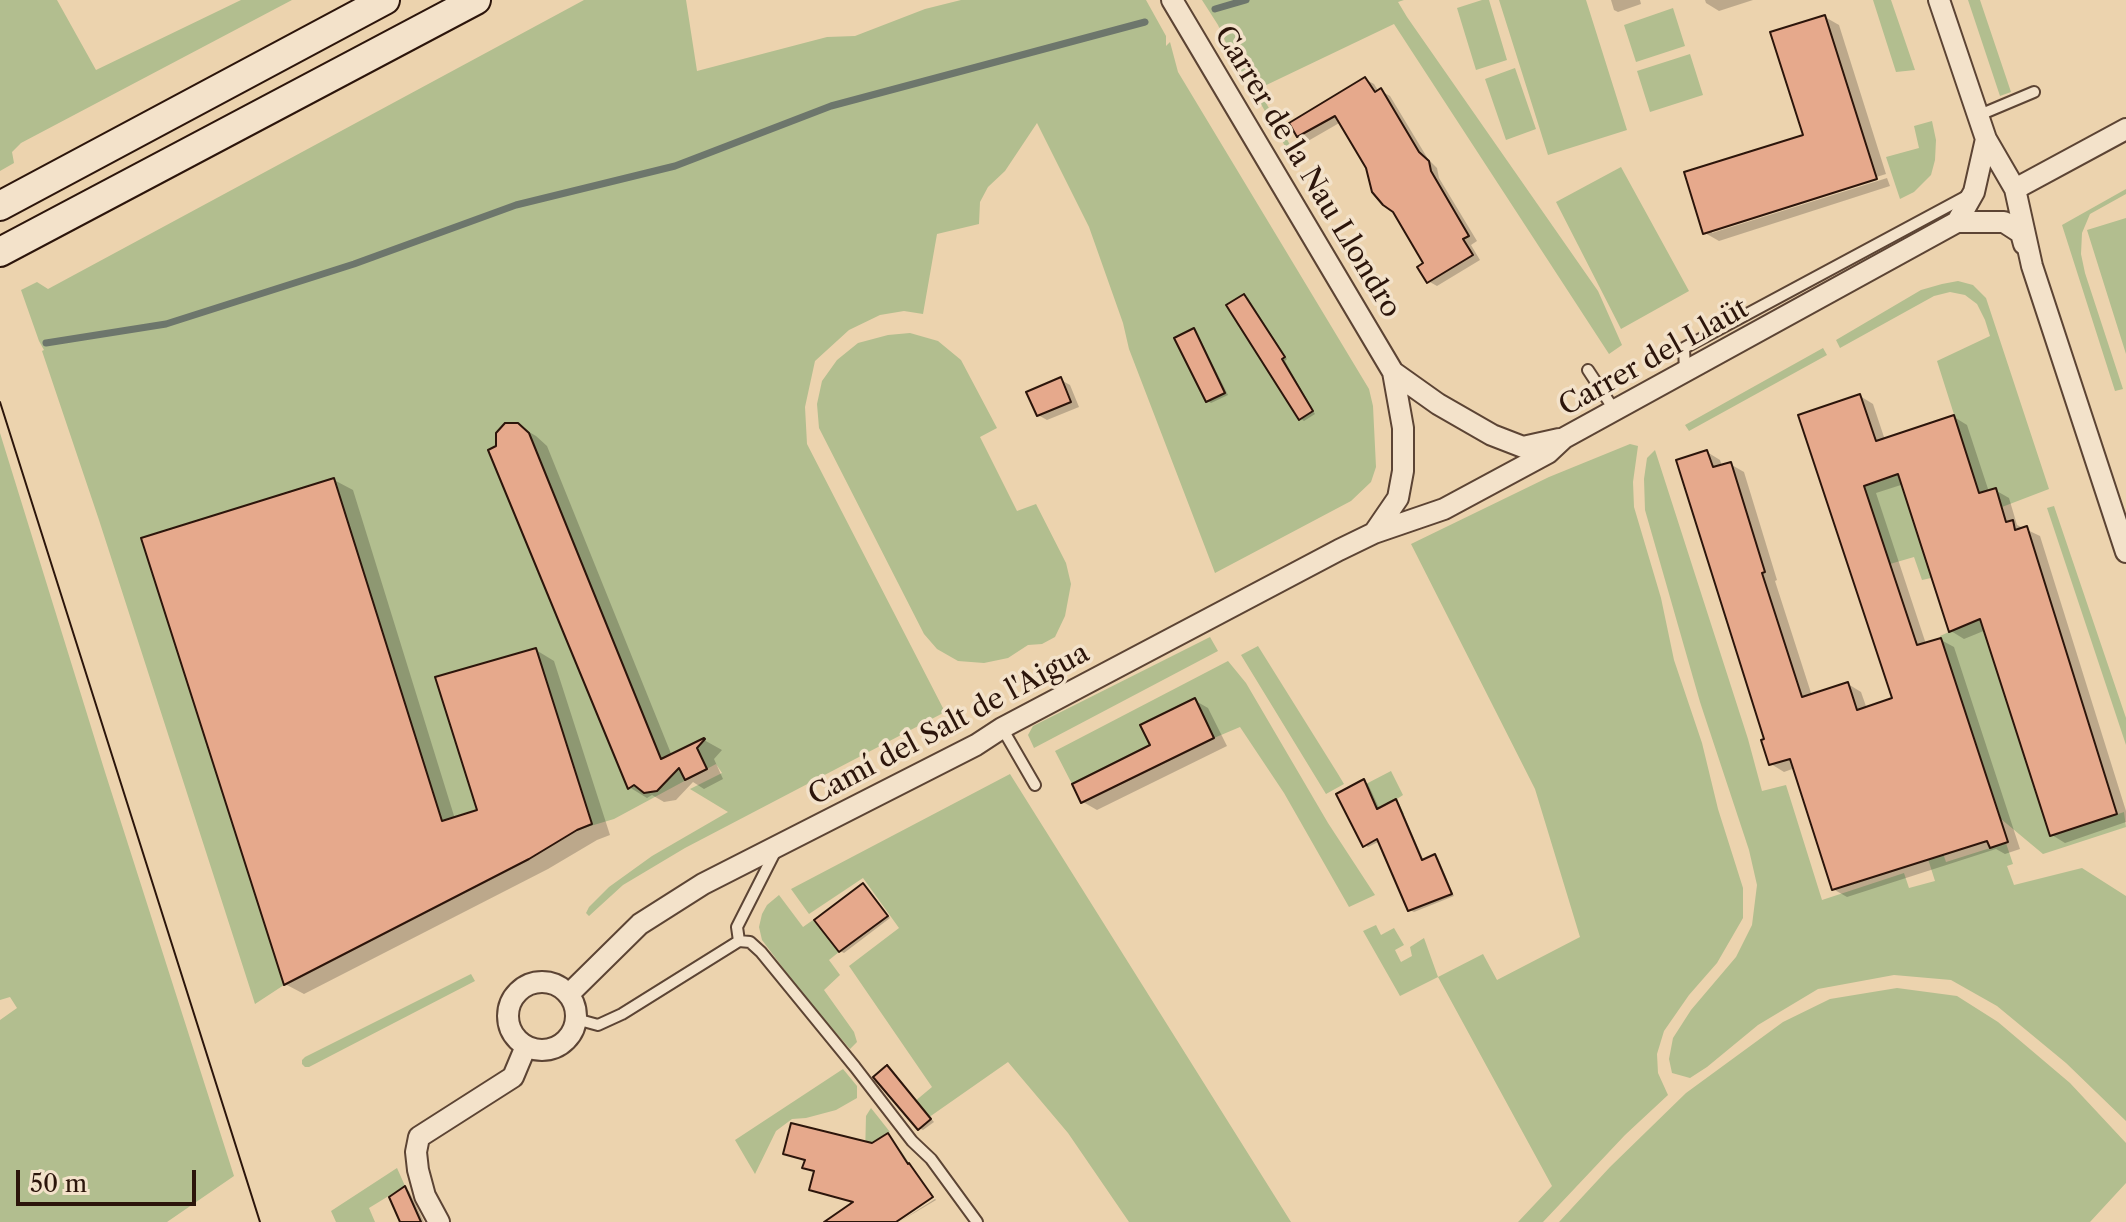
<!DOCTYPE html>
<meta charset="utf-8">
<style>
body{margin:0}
#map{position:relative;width:2126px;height:1222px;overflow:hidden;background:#ecd3ae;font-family:"Libre Caslon Text",serif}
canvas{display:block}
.scale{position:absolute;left:16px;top:1170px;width:180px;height:36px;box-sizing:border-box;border:4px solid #2c150b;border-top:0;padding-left:10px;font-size:24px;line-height:28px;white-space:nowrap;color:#2c150b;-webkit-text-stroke:6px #f3e2ca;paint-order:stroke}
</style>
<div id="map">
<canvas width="2126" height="1222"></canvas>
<div class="scale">50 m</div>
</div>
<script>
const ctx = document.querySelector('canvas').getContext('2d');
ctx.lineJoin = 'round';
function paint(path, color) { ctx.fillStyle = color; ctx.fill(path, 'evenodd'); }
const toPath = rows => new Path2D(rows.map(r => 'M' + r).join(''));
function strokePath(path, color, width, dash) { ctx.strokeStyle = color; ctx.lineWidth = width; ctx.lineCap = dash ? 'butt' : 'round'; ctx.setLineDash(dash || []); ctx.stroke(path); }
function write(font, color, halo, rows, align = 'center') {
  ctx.font = font + ' "Libre Caslon Text",serif'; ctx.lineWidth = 7; ctx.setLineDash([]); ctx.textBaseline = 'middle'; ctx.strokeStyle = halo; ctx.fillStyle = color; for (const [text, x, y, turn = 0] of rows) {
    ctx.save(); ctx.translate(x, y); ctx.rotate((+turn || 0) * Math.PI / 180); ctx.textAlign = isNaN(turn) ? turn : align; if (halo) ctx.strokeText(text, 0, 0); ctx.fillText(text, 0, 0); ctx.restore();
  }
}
const green = toPath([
 [0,0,57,0,96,70,241,0,292,0,21,143,12,152,14,163,0,171],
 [584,0,686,0,697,71,827,37,855,36,925,9,961,0,1146,0,1166,36,1166,46,1170,42,1178,72,1369,389,1373,406,1376,467,1371,482,1351,501,1215,573,1129,349,1123,323,1089,227,1037,123,1005,171,988,187,980,202,979,224,937,234,923,314,904,311,880,315,849,330,815,361,805,407,807,444,945,712,685,848,623,885,589,916,586,913,589,907,609,887,652,856,728,812,690,789,722,773,716,764,614,819,577,830,529,859,284,985,255,1004,99,520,42,351,44,350,39,341,21,290,37,282,48,289],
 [1202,0,1404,0,1398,2,1407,17,1598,291,1622,345,1609,354,1394,24,1258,89,1301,164,1297,167,1254,92,1242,76,1241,77,1218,25],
 [1482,0,1489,0,1507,60,1476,70,1457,8],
 [1499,0,1586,0,1627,130,1548,155],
 [1873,0,1891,0,1915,70,1896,72],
 [1968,0,1980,0,2011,92,2000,96],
 [1673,8,1685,46,1636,62,1624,25],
 [1690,54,1703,95,1650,112,1637,71],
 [1515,68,1536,129,1506,140,1485,79],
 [1932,121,1936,140,1935,160,1931,175,1914,192,1900,199,1886,157,1919,148,1914,126],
 [1621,167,1689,291,1621,329,1556,202],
 [2126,189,2126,194,2090,214,2082,233,2081,254,2085,273,2123,389,2115,391,2062,225],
 [2126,218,2126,354,2087,230],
 [1958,281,1973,285,1986,298,2049,489,2002,507,1996,488,1979,493,1937,361,1990,336,1985,320,1977,304,1965,295,1950,292,1934,296,1840,348,1836,340,1921,290,1942,284],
 [910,333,938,341,961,360,997,428,980,437,1017,511,1036,504,1066,563,1071,584,1065,616,1055,637,1042,644,1028,645,1008,658,984,663,958,661,937,649,924,634,819,428,817,404,822,381,837,360,858,343,888,335],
 [1823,348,1827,355,1689,431,1685,425],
 [0,433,105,772,234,1176,167,1222,0,1222,0,1020,17,1008,10,997,0,1000],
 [1887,437,1924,553,1959,551,2050,836,2124,812,2126,827,2043,854,2001,819,1940,636,1949,632,1931,578,1922,580,1914,557,1890,564,1864,486,1887,478,1876,440],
 [1630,444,1638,446,1633,482,1634,507,1661,598,1674,660,1702,743,1718,809,1743,888,1743,918,1717,963,1689,995,1664,1031,1657,1054,1658,1073,1668,1095,1625,1135,1543,1222,1518,1222,1552,1186,1438,977,1400,996,1363,931,1376,925,1381,935,1394,928,1404,945,1395,950,1401,962,1412,956,1410,947,1424,938,1438,977,1483,954,1497,980,1580,937,1535,789,1411,544,1549,477],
 [1655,450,1748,739,1762,791,1786,785,1822,900,1904,873,1909,888,1935,881,1895,755,1908,750,1946,862,2006,843,2013,864,2007,866,2014,885,2082,868,2126,896,2126,1121,2066,1063,1997,1006,1951,980,1894,975,1818,989,1758,1025,1707,1067,1690,1078,1672,1073,1669,1059,1673,1038,1691,1010,1736,957,1752,925,1757,885,1749,850,1700,702,1645,510,1644,479,1647,458],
 [2054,506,2126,718,2126,745,2047,508],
 [1210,637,1218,651,1034,748,1028,735,1033,726],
 [1258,646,1338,774,1344,784,1326,794,1241,655],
 [1228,661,1246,683,1328,823,1375,895,1349,907,1284,793,1240,727,1214,738,1195,698,1140,725,1150,745,1072,784,1055,751],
 [1391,771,1403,795,1397,799,1404,814,1382,825,1364,785],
 [1010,774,1291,1222,1129,1222,1068,1133,1008,1062,915,1127,902,1112,932,1087,849,966,899,928,863,878,809,914,791,889],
 [779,895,803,927,813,920,839,952,829,960,840,975,824,990,854,1032,857,1042,850,1049,804,996,762,940,759,927,762,914,767,905],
 [471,974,475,981,309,1067,305,1067,302,1064,302,1060,305,1057],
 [1897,988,1957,996,1998,1022,2070,1083,2126,1143,2126,1183,2090,1222,1559,1222,1610,1167,1686,1093,1783,1022,1830,999],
 [843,1069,857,1086,857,1098,836,1110,806,1118,792,1119,776,1131,755,1174,735,1140],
 [871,1108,890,1132,888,1133,880,1164,901,1151,909,1163,864,1195,866,1116],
 [397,1168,405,1186,369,1208,375,1222,336,1222,331,1211]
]);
const shadow = toPath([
 [1611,0,1640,0,1641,4,1618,12,1614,10],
 [1705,0,1753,0,1719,11,1706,3],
 [1825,17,1839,25,1886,174,1712,229,1712,233,1887,178,1890,186,1719,241,1705,233,1805,136],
 [1365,79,1374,84,1379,92,1381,91,1390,96,1428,159,1437,168,1439,178,1477,241,1471,245,1480,260,1437,286,1428,281,1426,264,1341,122,1308,141,1299,136],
 [1244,296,1248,298,1287,359,1285,361,1315,414,1304,421,1300,418],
 [1194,330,1197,333,1228,395,1211,403,1208,401],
 [1061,380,1070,385,1079,407,1047,420,1038,415],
 [1860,396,1873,404,1885,440,1954,417,1967,425,1989,492,1995,490,2009,498,2017,525,2040,536,2126,811,2126,822,2065,843,2052,835,1986,630,1964,639,1951,631,1904,484,1876,493,1926,644,1941,640,1954,647,2020,849,2005,854,1996,849,1847,897,1833,889,1795,768,1784,772,1771,764,1707,452,1720,460,1722,466,1730,464,1744,472,1777,580,1775,581,1812,696,1848,684,1861,692,1867,709,1894,700,1800,416],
 [517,425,536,436,547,446,672,756,704,740,722,750,714,759,723,779,704,789,693,782,676,800,664,802,652,795,647,798,629,787,498,448],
 [334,480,353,490,455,819,480,811,536,650,554,661,610,835,597,840,548,869,304,994,285,984],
 [1194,700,1208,708,1227,746,1097,810,1083,802,1153,746],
 [1364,781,1368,784,1380,810,1396,802,1399,804,1424,861,1435,856,1438,858,1454,896,1414,912,1410,910,1380,841,1368,847,1365,845],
 [863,885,867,887,890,918,844,953,840,951],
 [887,1067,934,1122,923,1130,919,1128],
 [405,1189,409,1191,424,1222,402,1222],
 [935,1199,936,1200,899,1222]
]);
const stream = toPath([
 [1215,9,1246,0],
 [46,343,166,324,354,264,516,205,675,166,831,106,1145,22]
]);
const building = toPath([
 [1825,15,1877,179,1703,234,1684,172,1803,135,1770,32,1825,15],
 [1365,77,1375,92,1381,88,1419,152,1429,161,1431,171,1469,236,1463,239,1473,255,1427,283,1417,267,1423,263,1393,212,1383,205,1372,192,1366,168,1335,116,1297,137,1289,123,1365,77],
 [1244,294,1285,357,1282,359,1313,411,1299,420,1226,305,1244,294],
 [1194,328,1225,393,1206,402,1174,338,1194,328],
 [1061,377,1071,402,1037,416,1026,392,1061,377],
 [1860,394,1876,441,1954,415,1979,493,1996,488,2006,522,2013,520,2015,530,2027,526,2117,814,2050,836,1980,619,1949,632,1898,474,1864,486,1917,645,1941,638,2008,842,1990,848,1987,841,1832,890,1790,759,1769,765,1761,740,1764,739,1676,460,1707,450,1713,467,1731,462,1765,572,1762,573,1802,697,1848,682,1857,710,1892,698,1798,415,1860,394],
 [505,423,518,423,529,433,661,759,704,738,705,739,697,748,707,769,685,780,679,768,657,791,644,793,634,785,628,789,488,450,496,446,496,433,505,423],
 [334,478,442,821,477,810,435,677,536,648,592,824,577,830,529,859,284,985,141,538,334,478],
 [1195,698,1214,738,1081,803,1072,784,1150,745,1140,725,1195,698],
 [1364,779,1377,809,1396,799,1422,860,1435,854,1452,894,1408,911,1377,839,1363,847,1336,794,1364,779],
 [863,883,888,916,839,952,814,920,863,883],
 [887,1065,931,1119,918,1130,873,1077,887,1065],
 [791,1123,872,1143,888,1133,908,1164,909,1163,933,1197,896,1222,824,1222,853,1202,809,1190,814,1171,802,1168,805,1160,783,1154,791,1123],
 [405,1186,421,1222,400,1222,389,1197,405,1186]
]);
const service = toPath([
 [1977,116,2034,92],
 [1588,370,1615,411],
 [1685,371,1684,348,1967,196],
 [1002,728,1035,785],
 [739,941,737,927,775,852],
 [576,1019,598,1025,622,1014,739,941,750,942,761,952,855,1067,912,1141,931,1159,977,1222]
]);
const minor = toPath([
 [1172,0,1393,372,1403,428,1403,471,1398,498,1374,533],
 [1939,0,1986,139,2015,189,2032,266,2126,552],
 [2015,189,2126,129],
 [1957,222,2004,222,2021,233,2024,244],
 [1393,372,1438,404,1492,435,1523,447,1559,439],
 '508 1016a34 34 0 1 1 68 0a34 34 0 1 1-68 0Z',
 [569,994,640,924,703,884,976,745,1002,728,1339,550,1374,533,1444,509,1548,453,1564,438,1957,222,1974,192,1986,139],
 [439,1222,425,1196,418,1170,416,1152,419,1137,513,1077,526,1046]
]);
const secondary = toPath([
 [0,206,385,0],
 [0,252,476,0]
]);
const tram = toPath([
 [0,402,260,1222]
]);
const streetNames = [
 ["Carrer de la Nau Llondro",1307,172,59],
 ["Carrer del Llaüt",1654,358,-29],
 ["Camí del Salt de l'Aigua",949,725,-28]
];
paint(green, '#b2be8f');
paint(shadow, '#0003');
strokePath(stream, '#6d766c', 7);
paint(building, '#e6a98c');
strokePath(building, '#2c150b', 2);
strokePath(service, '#5c4434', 14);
strokePath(minor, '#5c4434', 24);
strokePath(secondary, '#2c150b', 32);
strokePath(service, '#f3e2ca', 10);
strokePath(minor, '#f3e2ca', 20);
strokePath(secondary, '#f3e2ca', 28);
strokePath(tram, '#2c150b', 2);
write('28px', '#2c150b', '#f3e2ca', streetNames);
</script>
